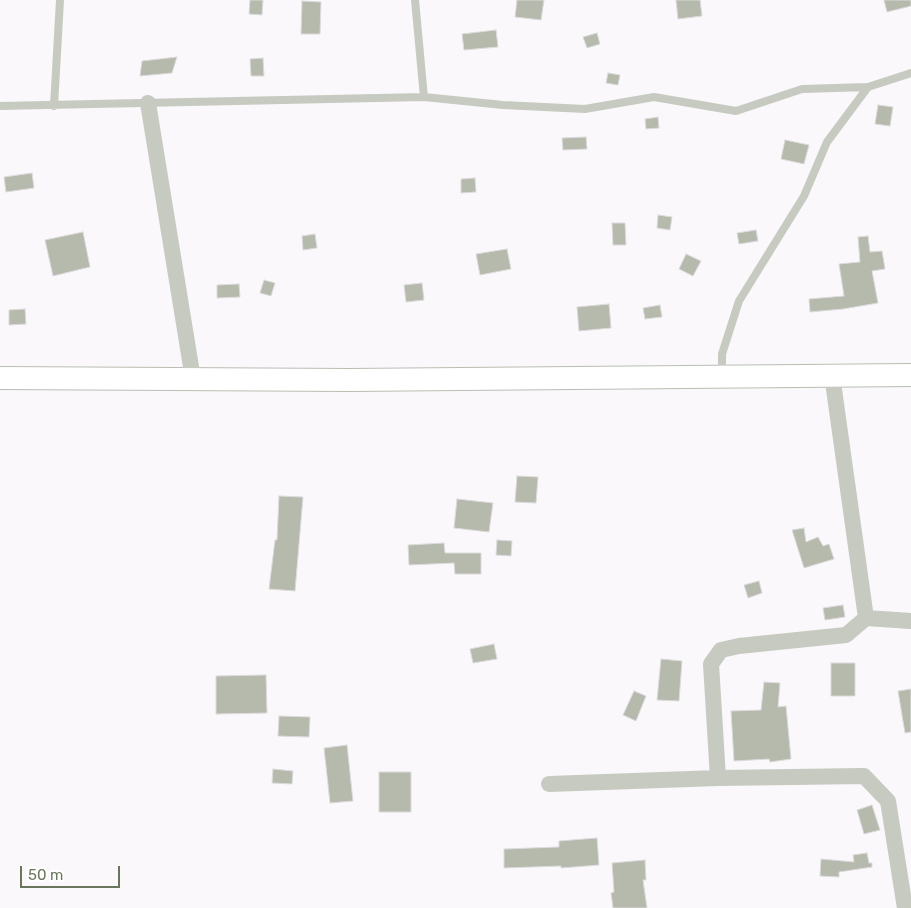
<!DOCTYPE html>
<style>
body{margin:0}
#map{position:relative;width:911px;height:908px;overflow:hidden;background:#faf8fa;font-family:Rubik,sans-serif}
canvas{display:block}
.scale{position:absolute;left:20px;top:866px;width:100px;height:22px;box-sizing:border-box;border:2px solid #6a765c;border-top:0;padding-left:6px;font-size:15px;line-height:18px;white-space:nowrap;color:#6a765c;-webkit-text-stroke:4px #fff;paint-order:stroke}
</style>
<div id="map">
<canvas width="911" height="908"></canvas>
<div class="scale">50 m</div>
</div>
<script>
const ctx = document.querySelector('canvas').getContext('2d');
ctx.lineJoin = 'round';
function paint(path, color) { ctx.fillStyle = color; ctx.fill(path, 'evenodd'); }
const toPath = rows => new Path2D(rows.map(r => 'M' + r).join(''));
function strokePath(path, color, width, dash) { ctx.strokeStyle = color; ctx.lineWidth = width; ctx.lineCap = dash ? 'butt' : 'round'; ctx.setLineDash(dash || []); ctx.stroke(path); }
const building = toPath([
 [250,0,263,0,262,15,249,14,250,0],
 [517,0,544,0,541,20,515,17,517,0],
 [676,0,700,0,702,16,678,19,676,0],
 [884,0,911,0,911,6,887,12,884,0],
 [302,1,321,2,320,34,301,34,302,1],
 [496,30,498,47,464,50,462,34,496,30],
 [597,33,600,44,587,48,583,37,597,33],
 [177,57,172,73,140,76,142,61,177,57],
 [263,58,264,76,251,76,250,59,263,58],
 [608,73,620,75,618,85,606,83,608,73],
 [878,105,893,107,890,126,875,124,878,105],
 [658,117,659,128,646,129,645,119,658,117],
 [586,137,587,149,563,150,562,138,586,137],
 [785,140,809,145,804,164,781,159,785,140],
 [32,173,34,188,6,192,4,177,32,173],
 [475,178,476,192,461,193,461,179,475,178],
 [658,215,672,217,670,230,657,228,658,215],
 [612,223,625,223,626,245,613,245,612,223],
 [756,230,758,241,739,244,737,233,756,230],
 [83,232,90,267,53,276,45,240,83,232],
 [315,234,317,248,303,250,302,236,315,234],
 [868,236,870,252,882,251,885,269,872,271,878,303,843,309,810,312,809,299,844,296,839,264,860,262,858,237,868,236],
 [507,249,511,269,480,275,476,254,507,249],
 [686,254,701,261,693,276,679,269,686,254],
 [264,280,275,283,271,296,260,293,264,280],
 [422,283,424,300,406,302,404,285,422,283],
 [239,284,240,297,217,298,217,285,239,284],
 [609,304,611,328,579,331,577,307,609,304],
 [660,305,662,317,645,319,643,308,660,305],
 [25,309,26,324,9,325,9,310,25,309],
 [517,476,538,477,536,503,515,502,517,476],
 [279,496,303,497,295,591,269,589,275,540,277,540,279,496],
 [457,499,493,503,489,532,454,528,457,499],
 [804,528,806,542,818,537,823,546,829,544,834,559,804,568,792,530,804,528],
 [497,540,512,541,511,556,496,555,497,540],
 [444,543,445,553,481,553,481,574,455,574,454,563,409,565,408,545,444,543],
 [759,581,762,593,748,598,744,585,759,581],
 [843,605,845,617,825,620,823,608,843,605],
 [494,644,497,659,473,663,470,649,494,644],
 [661,659,682,661,679,701,657,700,661,659],
 [831,663,855,663,855,696,831,696,831,663],
 [266,675,267,713,216,714,216,676,266,675],
 [764,682,780,683,778,707,786,706,791,759,770,762,769,759,734,761,731,711,761,710,764,682],
 [911,689,911,732,905,733,898,691,911,689],
 [634,691,646,696,636,721,623,715,634,691],
 [279,716,310,717,309,737,278,736,279,716],
 [347,745,353,801,330,803,324,748,347,745],
 [273,769,293,771,292,784,272,783,273,769],
 [379,772,411,772,411,812,379,812,379,772],
 [872,805,880,830,864,834,857,810,872,805],
 [597,838,599,865,561,868,561,866,504,868,504,849,559,847,559,841,597,838],
 [867,853,869,863,872,863,872,867,839,872,839,877,820,876,821,859,854,862,853,855,867,853],
 [645,860,646,880,643,880,647,908,613,908,611,893,614,892,612,863,645,860]
]);
const service = toPath([
 [424,97,503,105,585,109,654,97,736,111,802,89,868,87],
 [0,106,424,97,415,0],
 [54,106,60,0],
 [722,376,722,354,739,301,804,196,827,142,868,87,911,73]
]);
const minor = toPath([
 [148,103,193,379],
 [832,375,866,618,846,635,739,646,721,650,711,664,718,778,864,776,888,801,905,908],
 [866,618,911,621],
 [549,784,718,778]
]);
const secondary = toPath([
 [0,378,349,380,911,375]
]);
paint(building, '#b5baac');
strokePath(building, '#dcdadc', 1);
strokePath(secondary, '#b9beb3', 24);
strokePath(service, '#c6cac1', 8);
strokePath(minor, '#c6cac1', 16);
strokePath(secondary, '#fff', 22);
</script>
